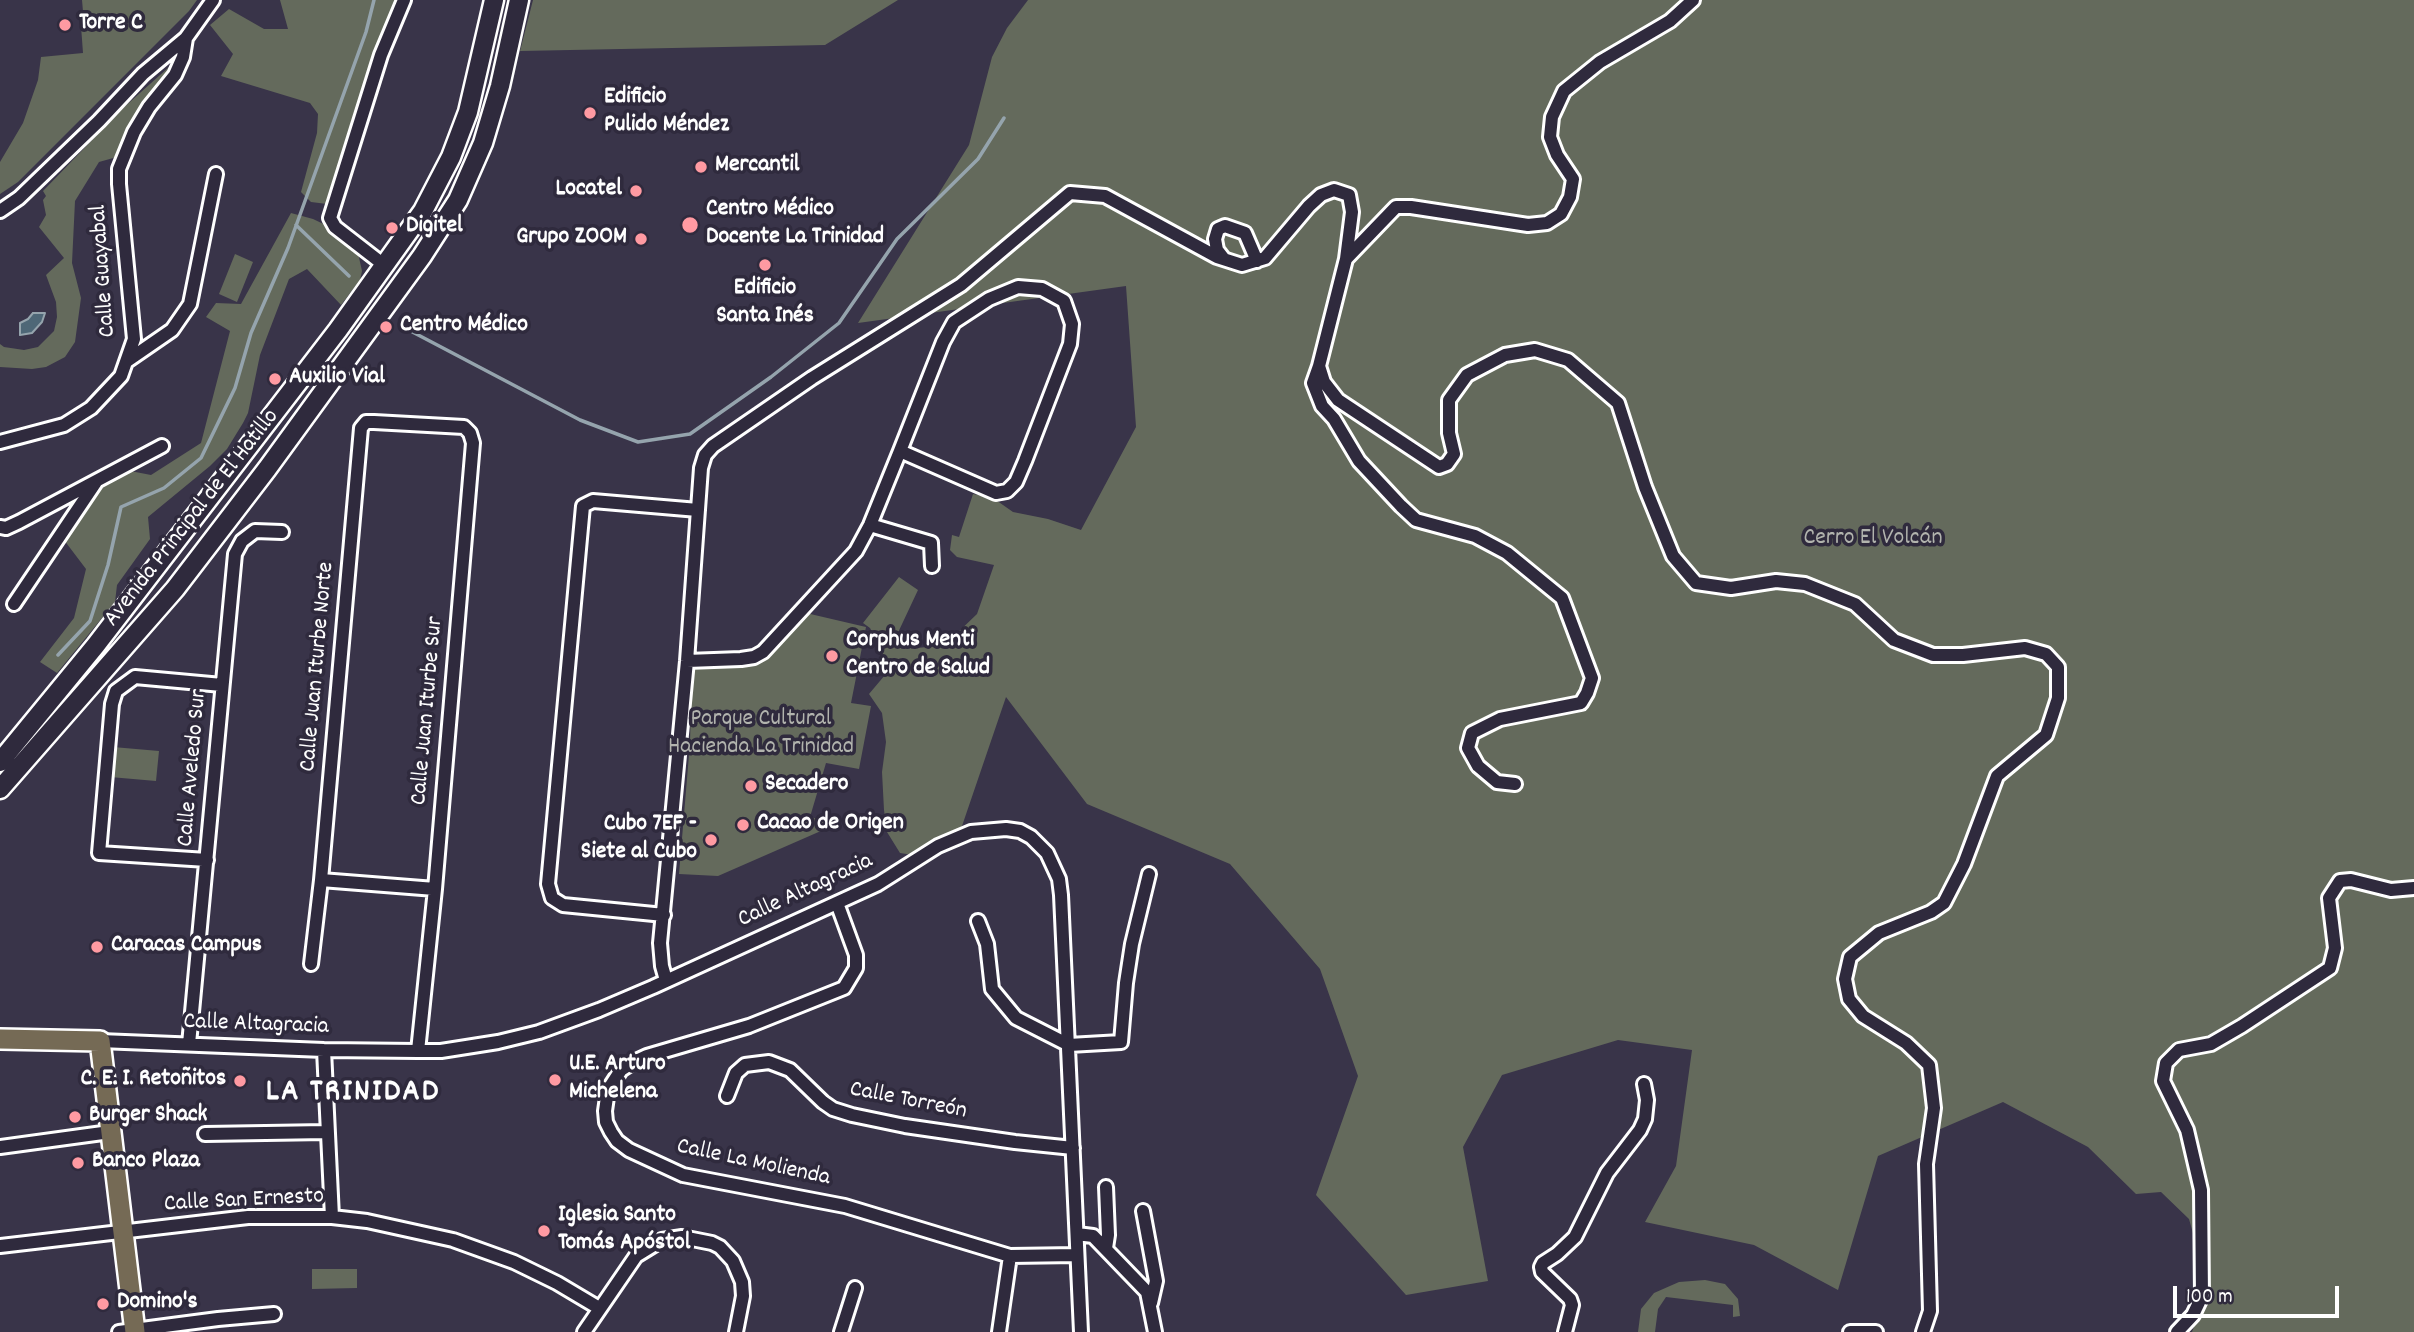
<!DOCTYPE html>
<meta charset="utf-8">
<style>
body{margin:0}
#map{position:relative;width:2414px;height:1332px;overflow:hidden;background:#393449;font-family:Dekko,sans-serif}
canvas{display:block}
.scale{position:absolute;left:2173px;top:1286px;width:166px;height:32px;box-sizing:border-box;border:4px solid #fff;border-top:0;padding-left:9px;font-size:21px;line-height:24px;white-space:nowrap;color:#fff;-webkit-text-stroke:5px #2f2a3d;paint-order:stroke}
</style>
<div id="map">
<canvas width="2414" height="1332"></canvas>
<div class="scale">100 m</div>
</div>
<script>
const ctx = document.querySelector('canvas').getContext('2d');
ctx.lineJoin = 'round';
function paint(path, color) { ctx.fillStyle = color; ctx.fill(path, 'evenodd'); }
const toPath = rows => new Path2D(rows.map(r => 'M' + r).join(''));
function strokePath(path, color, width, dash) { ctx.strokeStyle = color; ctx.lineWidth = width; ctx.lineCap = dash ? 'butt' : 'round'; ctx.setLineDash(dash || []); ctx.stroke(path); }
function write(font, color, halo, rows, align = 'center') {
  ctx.font = font + ' Dekko,sans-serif'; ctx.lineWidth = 7; ctx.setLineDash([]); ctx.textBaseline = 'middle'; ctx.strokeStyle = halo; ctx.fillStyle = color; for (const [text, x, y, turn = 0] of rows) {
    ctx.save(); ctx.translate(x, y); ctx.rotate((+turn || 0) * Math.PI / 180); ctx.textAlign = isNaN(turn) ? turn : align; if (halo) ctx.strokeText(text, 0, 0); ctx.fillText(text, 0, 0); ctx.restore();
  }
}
const green = toPath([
 [82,0,197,0,189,11,18,182,0,194,0,162,23,123,38,80,41,57,83,53,81,26,84,23],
 [280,0,399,0,327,204,311,202,301,192,317,133,318,114,310,103,221,76,233,54,210,25,229,9,264,29,288,29],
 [533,0,898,0,825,45,520,51],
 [1028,0,2414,0,2414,1332,2192,1332,2208,1286,2189,1219,2161,1192,2136,1194,2088,1147,2003,1102,1878,1156,1838,1290,1754,1245,1645,1222,1676,1166,1692,1050,1618,1040,1502,1075,1463,1147,1488,1281,1406,1295,1316,1195,1358,1076,1320,969,1230,864,1087,804,1006,697,962,826,913,855,900,853,887,832,884,810,882,772,886,742,882,713,869,694,885,675,883,655,870,628,863,623,899,577,918,590,895,639,917,648,937,646,952,638,977,614,994,565,957,557,950,550,952,535,959,537,973,494,993,498,1013,512,1048,519,1081,530,1136,427,1126,286,858,323,969,145,992,57,1007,28],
 [169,67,175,75,124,155,99,162,75,201,72,263,81,298,75,342,65,357,46,367,32,369,0,367,0,344,4,347,24,350,38,347,54,331,57,317,56,302,46,275,64,258,39,227,46,215,43,200,46,196,43,191,122,109],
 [291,213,313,219,332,228,358,253,362,271,360,280,341,305,307,269,289,279,260,355,248,413,243,423,227,449,210,466,148,517,150,539,117,585,115,602,57,673,40,662,74,618,86,569,64,540,115,468,151,475,201,443,230,331,206,317,216,303,241,304],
 [235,254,253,262,237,302,219,294],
 [806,613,866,627,851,703,871,706,859,769,826,763,810,817,823,820,830,827,718,876,679,874,690,743,692,663,754,662],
 [113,747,159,751,156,781,110,777],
 [312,1269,357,1269,357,1288,312,1289],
 [1705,1280,1725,1284,1738,1299,1740,1316,1733,1317,1733,1305,1666,1297,1658,1309,1655,1332,1638,1332,1641,1309,1654,1293,1679,1282]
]);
const water = toPath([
 [33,313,45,313,42,322,32,333,20,335,20,323,28,319,33,313]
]);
const stream = toPath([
 [296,225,349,276],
 [403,327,580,420,638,442,690,434,771,377,839,323,897,239,978,159,1004,118],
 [58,655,90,621,108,565,121,507,164,488,201,458,235,388,251,333,288,248,366,32,374,0]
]);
const street = toPath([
 [0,211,19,198,99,121,143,74,186,38,213,0],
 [1224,259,1217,250,1215,239,1218,229,1225,226,1245,233,1257,261],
 [1346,259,1396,207,1411,207,1528,225,1547,223,1561,214,1570,197,1573,179,1557,155,1550,137,1552,117,1564,91,1600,62,1670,21,1693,0],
 [384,265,335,227,330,218,381,55,404,0],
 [127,361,172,330,190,304,216,174],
 [1319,366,1313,383,1322,406,1334,419,1359,461,1401,506,1416,520,1475,536,1507,553,1562,598,1592,678,1587,693,1581,703,1500,719,1472,733,1468,748,1478,766,1497,782,1515,784],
 [0,442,64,425,91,408,121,376,134,339,119,184,119,169,134,132,149,107,175,75,183,57,186,38],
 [870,525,931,543,932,566],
 [0,527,6,528,19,522,162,446],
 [14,604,96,482],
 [687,661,741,659,754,657,763,652,856,551,870,525,900,451,943,342,954,322,989,299,1018,287,1042,289,1064,301,1072,324,1070,344,1025,461,1016,482,1007,491,996,493,900,451],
 [207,860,99,853,112,704,116,691,135,677,222,685],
 [321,880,435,889],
 [837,903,856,955,856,968,844,988,749,1026,647,1056,632,1063,621,1070,608,1090,605,1111,606,1122,611,1132,617,1141,629,1150,683,1175,845,1206,1010,1256,1077,1255],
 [664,915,563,905,552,898,548,884,583,506,593,501,698,510],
 [978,921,987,944,992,989,1016,1018,1069,1045,1121,1042,1126,983,1132,944,1149,874],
 [311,964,321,880,361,428,366,422,374,422,464,427,470,433,473,443,435,889,418,1051],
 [666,980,662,966,660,943,687,661,701,468,705,455,713,446,812,378,961,285,1070,193,1105,196,1217,257,1242,265,1265,258,1309,206,1321,195,1334,190,1349,195,1352,212,1346,259,1319,366,1324,382,1338,400,1439,467,1447,464,1454,454,1449,433,1449,400,1467,375,1505,355,1535,350,1568,360,1618,403,1645,487,1673,556,1696,583,1731,588,1776,581,1805,584,1855,604,1894,640,1933,655,1963,655,2025,648,2046,654,2058,667,2058,698,2046,735,1997,776,1964,864,1944,903,1931,912,1879,933,1850,957,1845,979,1849,999,1863,1016,1906,1043,1929,1065,1934,1108,1926,1164,1930,1311,1923,1332],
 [100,1041,324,1050,418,1051,441,1051,498,1042,539,1032,599,1010,653,987,878,884,938,846,971,832,1006,829,1020,831,1031,837,1047,853,1059,879,1061,895,1081,1332],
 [189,1044,235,554,242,541,255,531,282,532],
 [324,1050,332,1217],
 [727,1096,736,1073,745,1065,769,1062,790,1070,823,1102,833,1109,852,1115,905,1126,1015,1142,1073,1148],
 [205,1134,326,1132],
 [0,1147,110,1132],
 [1106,1187,1108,1235,1106,1248],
 [1143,1211,1156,1281,1151,1303],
 [1077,1234,1093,1236,1147,1292,1155,1332],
 [0,1246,248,1217,332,1217,367,1221,453,1240,514,1262,557,1283,599,1308],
 [119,1332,218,1319,274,1314],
 [584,1332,636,1256,662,1240,682,1237,712,1243,720,1247,733,1261,742,1282,743,1296,736,1332],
 [841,1332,855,1288],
 [999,1332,1010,1256],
 [1565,1332,1572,1305,1570,1299,1542,1272,1541,1267,1543,1263,1557,1254,1575,1237,1607,1173,1640,1130,1645,1119,1647,1100,1644,1084],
 [1850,1332,1876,1332],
 [2177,1332,2193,1315,2202,1296,2201,1190,2187,1130,2163,1081,2166,1063,2179,1050,2211,1044,2242,1026,2330,968,2335,948,2329,898,2340,881,2351,880,2391,890,2414,888]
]);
const secondary = toPath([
 [0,762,96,645,338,330,423,211,451,157,468,112,494,0],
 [0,789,175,589,267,469,422,256,458,200,483,143,500,86,519,0]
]);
const primary = toPath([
 [0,1039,100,1041,135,1332]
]);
const markers = [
 [65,25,7,"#ff9aa2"],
 [590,113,7,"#ff9aa2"],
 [701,167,7,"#ff9aa2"],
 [636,191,7,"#ff9aa2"],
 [690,225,9,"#ff9aa2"],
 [392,228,7,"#ff9aa2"],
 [641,239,7,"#ff9aa2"],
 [765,265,7,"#ff9aa2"],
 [386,327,7,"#ff9aa2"],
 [275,379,7,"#ff9aa2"],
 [832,656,7,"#ff9aa2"],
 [751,786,7,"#ff9aa2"],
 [743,825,7,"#ff9aa2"],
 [711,840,7,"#ff9aa2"],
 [97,947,7,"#ff9aa2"],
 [555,1080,7,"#ff9aa2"],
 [240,1081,7,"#ff9aa2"],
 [75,1117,7,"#ff9aa2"],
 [78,1163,7,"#ff9aa2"],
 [544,1231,7,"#ff9aa2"],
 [103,1304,7,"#ff9aa2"]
];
const poiNames = [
 ["Torre C",79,25],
 ["Edificio",604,99],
 ["Pulido Méndez",604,127],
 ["Mercantil",715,167],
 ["Locatel",622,191,"right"],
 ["Centro Médico",706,211],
 ["Docente La Trinidad",706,239],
 ["Digitel",406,228],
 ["Grupo ZOOM",627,239,"right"],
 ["Edificio",765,290,"center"],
 ["Santa Inés",765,318,"center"],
 ["Centro Médico",400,327],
 ["Auxilio Vial",289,379],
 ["Corphus Menti",846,642],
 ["Centro de Salud",846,670],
 ["Secadero",765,786],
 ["Cacao de Origen",757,825],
 ["Cubo 7EF -",697,826,"right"],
 ["Siete al Cubo",697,854,"right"],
 ["Caracas Campus",111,947],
 ["U.E. Arturo",569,1066],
 ["Michelena",569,1094],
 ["C. E. I. Retoñitos",226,1081,"right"],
 ["Burger Shack",89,1117],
 ["Banco Plaza",92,1163],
 ["Iglesia Santo",558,1217],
 ["Tomás Apóstol",558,1245],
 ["Domino's",117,1304]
];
const streetNames = [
 ["Calle Guayabal",105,271,-94],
 ["Avenida Principal de El Hatillo",193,519,-52],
 ["Calle Juan Iturbe Norte",319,667,-85],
 ["Calle Juan Iturbe Sur",429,711,-85],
 ["Calle Aveledo Sur",194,768,-85],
 ["Calle Altagracia",806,892,-25],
 ["Calle Altagracia",256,1026,2],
 ["Calle Torreón",908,1102,11],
 ["Calle La Molienda",753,1164,12],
 ["Calle San Ernesto",244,1202,-3]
];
const parkNames = [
 ["Cerro El Volcán",1873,540],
 ["Parque Cultural",761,721],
 ["Hacienda La Trinidad",761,749]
];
const districtNames = [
 ["LA TRINIDAD",353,1095]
];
paint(green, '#646a5c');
paint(water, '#4e6777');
strokePath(water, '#95a4ad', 2);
strokePath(stream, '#95a4ad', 3.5);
strokePath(street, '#fff', 18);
strokePath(secondary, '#fff', 23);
strokePath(primary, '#fff', 24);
strokePath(street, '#2f2a3d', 12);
strokePath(secondary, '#2f2a3d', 18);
strokePath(primary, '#756a55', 19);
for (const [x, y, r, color] of markers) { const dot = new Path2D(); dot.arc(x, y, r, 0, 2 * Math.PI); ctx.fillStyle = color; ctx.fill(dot); strokePath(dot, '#2f2a3d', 2.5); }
write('bold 24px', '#fff', '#2f2a3d', poiNames, 'left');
write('24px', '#fff', '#2f2a3d', streetNames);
write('24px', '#b2b4ae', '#2f2a3d', parkNames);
ctx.letterSpacing = '2px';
write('bold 32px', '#fff', '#2f2a3d', districtNames);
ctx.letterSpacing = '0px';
</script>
